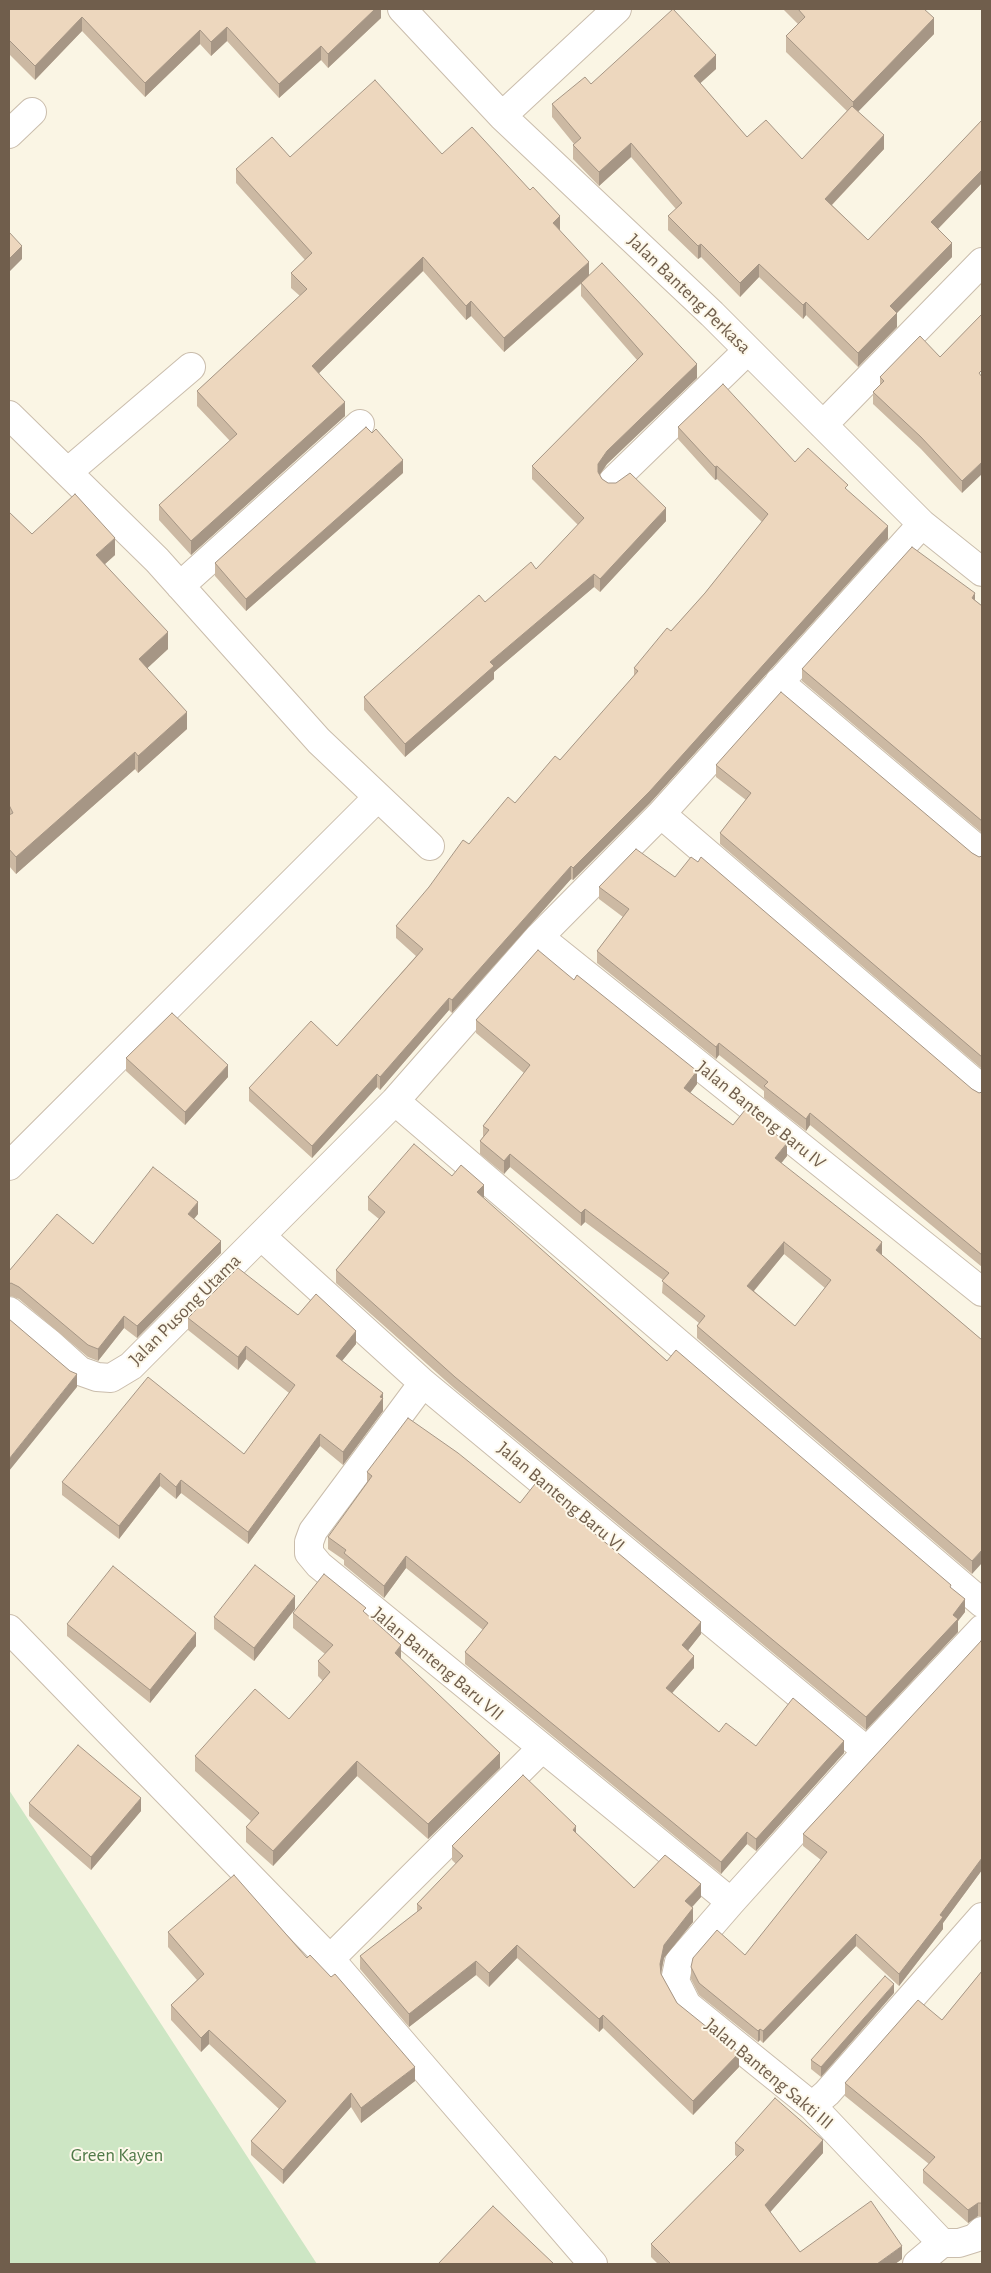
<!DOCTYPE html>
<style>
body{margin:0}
#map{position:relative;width:991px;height:2273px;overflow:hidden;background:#faf5e4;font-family:"Alegreya Sans",sans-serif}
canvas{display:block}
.frame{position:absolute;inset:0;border:10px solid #705e4c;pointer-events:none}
</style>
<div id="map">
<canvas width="991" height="2273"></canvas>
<div class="frame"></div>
</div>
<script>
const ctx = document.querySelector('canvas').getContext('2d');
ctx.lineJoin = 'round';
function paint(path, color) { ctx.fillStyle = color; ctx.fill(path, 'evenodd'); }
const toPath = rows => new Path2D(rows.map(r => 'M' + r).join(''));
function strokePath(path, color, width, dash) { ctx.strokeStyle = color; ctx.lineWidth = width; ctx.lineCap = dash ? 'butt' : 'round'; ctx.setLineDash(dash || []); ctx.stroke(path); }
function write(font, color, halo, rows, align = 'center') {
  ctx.font = font + ' "Alegreya Sans",sans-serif'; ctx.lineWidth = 4; ctx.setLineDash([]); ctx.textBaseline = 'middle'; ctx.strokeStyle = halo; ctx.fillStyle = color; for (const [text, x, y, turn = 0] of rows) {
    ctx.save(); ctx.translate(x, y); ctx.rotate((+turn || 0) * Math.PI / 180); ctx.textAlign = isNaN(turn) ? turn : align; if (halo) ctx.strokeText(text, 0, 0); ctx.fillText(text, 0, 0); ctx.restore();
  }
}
const green = toPath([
 [9,1790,317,2264,9,2264]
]);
const minor = toPath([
 [402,9,502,116,712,314,922,524,982,572],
 [502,116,617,9],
 [9,134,32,112],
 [9,415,157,560,319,741,430,846],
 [823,425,982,262],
 [69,471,191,367],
 [613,481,747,351],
 [180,586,360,424],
 [779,682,982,853],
 [661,814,982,1089],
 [539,937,982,1292],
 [395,1101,982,1603],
 [9,1166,378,797],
 [261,1236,423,1383,867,1751],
 [9,1311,49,1343,80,1371,97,1377,111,1378,131,1366,395,1101,539,937,661,814,922,524],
 [423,1383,313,1531,309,1542,309,1553,319,1565,731,1902],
 [9,1629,330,1959,593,2264],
 [330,1959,541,1749],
 [812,2106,827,2093,982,1917],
 [942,2243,812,2106,687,2005,675,1981,679,1962,731,1902,867,1751,982,1629],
 [917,2264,942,2243,959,2243,975,2238,982,2231]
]);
const wall = toPath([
 [9,9,381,9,381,18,328,68,321,60,279,98,227,41,211,56,200,44,145,97,82,31,35,80,9,54],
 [783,9,924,9,934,34,858,111,884,149,832,205,868,240,982,120,982,183,938,229,952,257,897,313,897,327,858,367,806,315,803,319,759,277,740,297,701,257,698,259,668,230,668,216,676,209,631,157,599,186,573,159,573,145,574,144,552,117,552,104,591,84,716,69,700,83,747,137,802,159,847,111,786,52,786,36,798,24],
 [442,154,560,231,589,275,697,378,607,464,600,475,602,479,666,521,600,592,594,587,494,672,494,679,405,757,364,710,364,697,485,602,536,569,578,525,532,479,532,466,637,360,581,296,581,284,504,352,471,316,466,320,423,271,319,373,345,416,191,555,159,520,159,505,230,441,197,406,197,391,300,296,291,288,291,273,305,260,236,183,236,169,290,157],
 [982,314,962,493,921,449,873,404,873,392,880,385,880,377,940,357],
 [678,427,795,462,848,491,888,539,650,803,573,880,571,879,452,1013,449,1010,380,1090,377,1087,312,1158,249,1101,249,1088,337,1046,416,956,396,938,396,926,469,844,515,803,560,760,634,676,634,668,671,631,705,593,762,522,717,479,715,480,678,439],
 [403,473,246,611,215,576,215,563],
 [9,512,32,534,115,555,105,564,168,649,147,668,187,729,138,773,135,769,16,874,9,866],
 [975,600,982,606,982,833,802,681,802,669],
 [716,765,972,853,979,857,982,856,982,1069,720,844,720,833,746,800,716,777],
 [599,887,972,1089,979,1093,982,1092,982,1267,810,1125,806,1131,764,1098,764,1091,719,1055,716,1059,597,963,597,951,623,917,599,899],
 [476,1020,697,1084,690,1093,733,1125,787,1156,781,1163,882,1255,982,1340,972,1574,697,1338,697,1326,699,1323,662,1293,663,1280,585,1222,581,1226,510,1167,504,1174,480,1154,480,1141,483,1137,483,1126,524,1073,476,1033],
 [784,1254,825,1288,795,1326,754,1291],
 [126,1058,228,1077,185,1125,126,1071],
 [452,1176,484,1197,483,1198,667,1361,951,1588,965,1612,958,1621,958,1632,866,1730,455,1389,336,1283,336,1270,379,1219,368,1210,368,1197],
 [198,1214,194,1219,221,1253,137,1338,124,1328,98,1361,88,1357,19,1299,11,1296,9,1296,9,1271,93,1244],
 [298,1315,356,1344,342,1361,383,1393,383,1411,343,1465,320,1446,248,1544,181,1493,176,1499,160,1486,119,1539,62,1495,62,1482,244,1454,289,1393,246,1359,238,1370,188,1330,188,1318],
 [367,1472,520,1503,701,1634,688,1650,694,1668,672,1693,719,1732,756,1746,844,1753,756,1851,747,1844,721,1874,465,1664,465,1652,483,1630,406,1568,384,1598,344,1565,344,1560,328,1549,328,1537,367,1483],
 [295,1609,254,1661,214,1629,214,1617],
 [293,1613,366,1613,401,1659,500,1768,428,1839,357,1776,273,1866,246,1842,246,1827,251,1821,195,1771,195,1756,289,1719,323,1681,318,1676,318,1661,325,1654,293,1628],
 [67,1624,196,1646,150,1703,67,1636],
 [982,1642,982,1870,943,1923,943,1929,899,1986,856,1946,763,2043,760,2040,758,2042,699,1995,691,1979,691,1967,745,1955,821,1860,803,1846,803,1834],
 [29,1803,141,1811,91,1870,29,1816],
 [576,1833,634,1888,701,1897,692,1907,693,1922,664,1958,661,1974,677,2003,739,2067,693,2115,603,2028,599,2032,517,1958,489,1987,476,1975,409,2027,360,1969,360,1956,417,1912,417,1904,456,1864,452,1860,452,1846],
 [168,1932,415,2081,361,2123,351,2107,283,2184,251,2155,251,2141,279,2109,209,2044,201,2052,171,2020,171,2005,197,1980,168,1947],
 [982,1971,982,2216,978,2216,968,2223,923,2183,923,2170,929,2164,845,2096,845,2083,942,2020],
 [894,1993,821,2077,811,2069,811,2060],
 [735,2143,823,2153,770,2212,800,2252,902,2259,895,2264,658,2264,651,2257,651,2244,737,2157,735,2155]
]);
const shadedWall = toPath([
 [375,9,381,9,381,18,328,68,328,54],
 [82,17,82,31,35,80,35,66],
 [934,18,934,34,853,117,853,102],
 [227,27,227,41,211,56,211,42],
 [200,30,200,44,145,97,145,83],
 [321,46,321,60,279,98,279,84],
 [716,55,716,69,694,89,694,76],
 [884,135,884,149,825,212,825,199],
 [631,143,631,157,599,186,599,172],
 [982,170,982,183,931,236,931,222],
 [560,216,560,231,553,223],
 [952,243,952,257,890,320,890,306],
 [701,244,701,257,698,259,698,246],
 [22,246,22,259,9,272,9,259],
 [423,257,423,271,312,380,312,366],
 [589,262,589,276,504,352,504,338],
 [759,264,759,277,740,297,740,283],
 [471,301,471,316,466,320,466,306],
 [806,302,806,315,803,319,803,305],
 [897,313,897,327,858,367,858,353],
 [697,364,697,378,607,464,598,477,598,464,607,451],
 [345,402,345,416,191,555,191,541],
 [403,460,403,473,246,611,246,599],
 [982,462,982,474,962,493,962,481],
 [717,466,717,479,715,480,715,467],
 [666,508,666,521,600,592,600,579],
 [888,526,888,539,650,803,573,880,573,868],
 [115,538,115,555,96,572,96,555],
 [594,574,594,587,494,672,494,679,405,757,405,744,490,662],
 [975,593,975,605,972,598],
 [168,632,168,649,139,676,139,659],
 [187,712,187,729,138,773,138,756],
 [135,752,135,769,16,874,16,857],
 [571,866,571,879,452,1013,452,1000],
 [449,998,449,1010,380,1090,380,1077],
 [719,1043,719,1055,716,1059,716,1047],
 [228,1065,228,1077,185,1125,185,1112],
 [697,1071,697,1084,684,1101,684,1088],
 [377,1074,377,1087,312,1158,312,1146],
 [810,1113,810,1125,806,1131,806,1119],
 [787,1143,787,1156,775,1171,775,1158],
 [510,1154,510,1167,504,1174,504,1161],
 [484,1185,484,1197,477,1205,477,1192],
 [198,1202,198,1214,188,1226,188,1214],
 [585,1209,585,1222,581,1226,581,1213],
 [221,1241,221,1253,137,1338,137,1326],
 [784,1242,784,1254,747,1299,747,1286],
 [882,1242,882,1255,876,1263,876,1250],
 [124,1316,124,1328,98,1361,98,1349],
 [356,1331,356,1344,336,1368,336,1356],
 [246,1346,246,1359,238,1370,238,1357],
 [77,1374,77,1387,9,1471,9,1459],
 [383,1393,383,1411,343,1465,343,1452],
 [320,1434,320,1446,248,1544,248,1532],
 [160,1473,160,1486,119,1539,119,1526],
 [181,1480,181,1493,176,1499,176,1487],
 [982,1550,982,1563,972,1574,972,1561],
 [406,1556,406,1568,384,1598,384,1586],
 [295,1596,295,1609,254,1661,254,1648],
 [965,1599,965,1612,958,1621,958,1632,866,1730,866,1717],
 [701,1622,701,1634,682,1658,682,1645],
 [196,1633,196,1646,150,1703,150,1690],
 [401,1645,401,1660,395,1653],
 [694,1656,694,1668,666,1700,666,1688],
 [844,1741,844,1753,756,1851,756,1839],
 [500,1753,500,1768,428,1839,428,1824],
 [357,1761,357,1776,273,1866,273,1851],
 [141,1798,141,1811,91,1870,91,1857],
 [576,1826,576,1840,573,1830],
 [747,1832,747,1844,721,1874,721,1862],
 [982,1858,982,1870,943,1923,943,1929,899,1986,899,1974,940,1915],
 [701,1884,701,1897,685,1915,685,1901],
 [693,1908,693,1922,664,1958,660,1978,660,1964,664,1945],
 [856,1934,856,1946,763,2043,763,2031],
 [517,1945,517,1958,489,1987,489,1973],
 [476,1961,476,1975,409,2027,409,2014],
 [894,1984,894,1993,821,2077,821,2067],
 [603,2015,603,2028,599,2032,599,2019],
 [760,2029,760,2040,758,2042,758,2031],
 [209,2030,209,2044,201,2052,201,2038],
 [739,2053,739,2067,693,2115,693,2101],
 [415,2067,415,2081,361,2123,361,2108],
 [351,2093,351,2107,283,2184,283,2170],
 [823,2140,823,2153,765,2218,765,2205],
 [978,2203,978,2216,968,2223,968,2210],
 [902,2246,902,2259,895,2264,877,2264]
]);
const building = toPath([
 [9,9,375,9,328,54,321,46,279,84,227,27,211,42,200,30,145,83,82,17,35,66,9,40,9,9],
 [673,9,716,55,694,76,747,137,766,120,802,159,852,106,884,135,825,199,868,240,982,120,982,170,931,222,952,243,890,306,897,313,858,353,806,302,803,305,759,264,740,283,701,244,698,246,668,216,682,203,631,143,599,172,573,145,581,138,552,104,585,77,591,84,673,9],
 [798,9,924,9,934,18,853,102,786,36,805,17,798,9],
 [375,80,442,154,472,127,530,190,533,187,560,216,553,223,589,262,504,338,471,301,466,306,423,257,312,366,345,402,191,541,159,505,237,434,197,391,307,289,291,273,312,253,236,169,272,137,290,157,375,80],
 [9,232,22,246,9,259,9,232],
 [602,263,697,364,607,451,598,464,598,472,602,479,608,483,616,483,630,473,666,508,600,579,594,574,490,662,494,666,405,744,364,697,479,595,485,602,531,562,536,569,584,518,532,466,643,354,581,283,602,263],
 [982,314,982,370,979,373,982,377,982,462,962,481,921,437,873,392,884,381,880,377,920,336,940,357,982,314],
 [723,384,795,462,808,448,848,485,845,488,888,526,650,791,573,868,571,866,452,1000,449,998,380,1077,377,1074,312,1146,249,1088,311,1021,337,1046,423,949,396,926,429,887,463,840,469,844,508,797,515,803,555,756,560,760,638,671,634,668,667,628,671,631,705,593,768,514,717,466,715,467,678,427,723,384],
 [366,427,372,433,376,429,403,460,246,599,215,563,366,427],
 [75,494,115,538,96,555,168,632,139,659,187,712,138,756,135,752,16,857,9,849,9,815,13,813,9,805,9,512,32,534,75,494],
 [912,547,975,593,972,598,982,606,982,821,802,669,912,547],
 [781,692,972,853,979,857,982,856,982,1057,720,833,751,793,716,765,781,692],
 [636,849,675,877,691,857,698,862,701,857,972,1089,979,1093,982,1092,982,1255,810,1113,806,1119,764,1086,768,1082,719,1043,716,1047,597,951,629,909,599,887,636,849],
 [538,950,574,980,577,975,697,1071,684,1088,733,1125,745,1110,787,1143,775,1158,882,1242,876,1250,982,1340,982,1550,972,1561,697,1326,705,1316,662,1281,669,1273,585,1209,581,1213,510,1154,504,1161,480,1141,489,1130,483,1126,530,1065,476,1020,538,950],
 [784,1242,831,1280,795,1326,747,1286,784,1242],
 [172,1013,228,1065,185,1112,126,1058,172,1013],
 [414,1144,452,1176,461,1165,484,1185,477,1192,667,1361,676,1350,951,1585,950,1587,965,1599,953,1615,958,1619,866,1717,455,1377,336,1270,385,1212,368,1197,414,1144],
 [153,1167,198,1202,188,1214,221,1241,137,1326,124,1316,98,1349,88,1345,19,1287,11,1283,9,1284,9,1271,57,1214,93,1244,153,1167],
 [238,1268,298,1315,316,1294,356,1331,336,1356,383,1393,380,1397,383,1398,343,1452,320,1434,248,1532,181,1480,176,1487,160,1473,119,1526,62,1482,148,1377,244,1454,295,1385,246,1346,238,1357,188,1318,238,1268],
 [9,1319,70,1371,77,1374,9,1459,9,1319],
 [408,1418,458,1453,520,1503,535,1484,701,1622,682,1645,694,1656,666,1688,719,1732,726,1723,756,1746,793,1698,844,1741,756,1839,747,1832,721,1862,465,1652,488,1623,406,1556,384,1586,344,1553,346,1550,328,1537,372,1476,367,1472,408,1418],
 [255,1565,295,1596,254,1648,214,1617,255,1565],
 [113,1566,196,1633,150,1690,67,1624,113,1566],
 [324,1574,366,1608,363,1611,401,1645,395,1653,500,1753,428,1824,357,1761,273,1851,246,1827,259,1813,195,1756,255,1689,289,1719,330,1672,318,1661,333,1645,293,1613,324,1574],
 [981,1641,982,1642,982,1858,940,1915,943,1917,899,1974,856,1934,763,2031,760,2029,758,2031,699,1983,691,1967,693,1958,717,1930,745,1955,827,1852,803,1834,981,1641],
 [78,1745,141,1798,91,1857,29,1803,78,1745],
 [523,1775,576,1826,573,1830,634,1888,665,1855,701,1884,685,1901,693,1908,664,1945,660,1964,661,1974,677,2003,739,2053,693,2101,603,2015,599,2019,517,1945,489,1973,476,1961,409,2014,360,1956,422,1908,417,1904,463,1856,452,1846,523,1775],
 [234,1875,307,1958,310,1955,331,1977,335,1974,415,2067,361,2108,351,2093,283,2170,251,2141,286,2101,209,2030,201,2038,171,2005,204,1974,168,1932,234,1875],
 [982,1971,982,2203,978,2203,968,2210,923,2170,935,2157,845,2083,918,2000,942,2020,982,1971],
 [885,1976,894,1984,821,2067,811,2060,885,1976],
 [775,2098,823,2140,765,2205,800,2252,871,2201,902,2246,877,2264,671,2264,651,2244,744,2150,735,2143,775,2098],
 [493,2206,554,2264,438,2264,493,2206]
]);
const streetNames = [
 ["Jalan Banteng Perkasa",689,294,44],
 ["Jalan Banteng Baru IV",761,1115,39],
 ["Jalan Pusong Utama",185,1310,-45],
 ["Jalan Banteng Baru VI",561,1497,40],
 ["Jalan Banteng Baru VII",438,1664,40],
 ["Jalan Banteng Sakti III",769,2074,40]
];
const parkNames = [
 ["Green Kayen",117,2155]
];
paint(green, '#cde6c4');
strokePath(minor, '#cabdac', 30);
strokePath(minor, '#fff', 28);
paint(wall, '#ccb9a3');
paint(shadedWall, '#a69685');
paint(building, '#edd7be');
strokePath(building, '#a69685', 1);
write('19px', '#705e4c', '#fdf8ea', streetNames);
write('19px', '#507a48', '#fdf8ea', parkNames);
</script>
